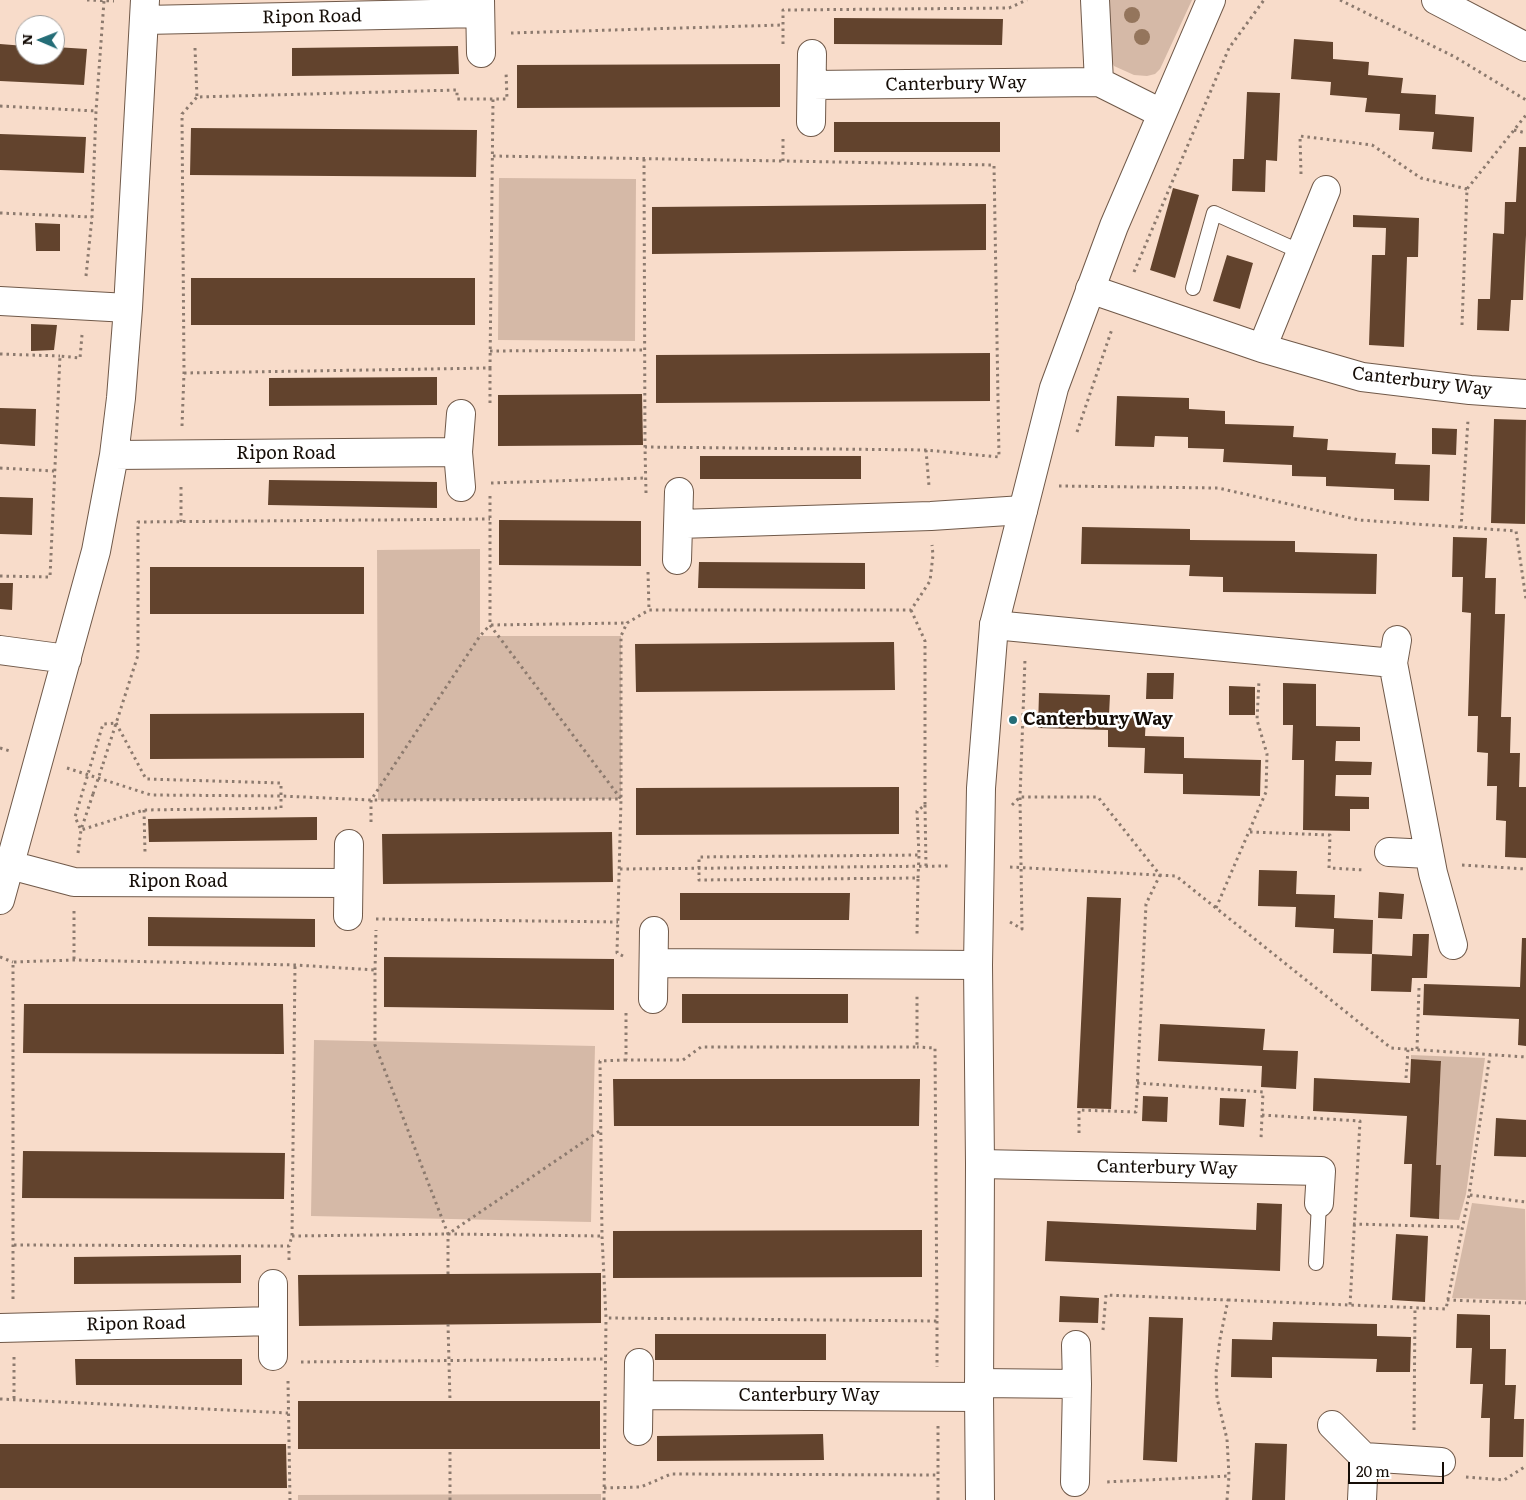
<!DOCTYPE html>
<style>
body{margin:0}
#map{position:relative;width:1526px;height:1500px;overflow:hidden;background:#f8dcca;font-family:Literata,serif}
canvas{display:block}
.north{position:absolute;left:15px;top:15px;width:50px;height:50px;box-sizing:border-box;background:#fff;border:1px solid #a19e9c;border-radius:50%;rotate:271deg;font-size:14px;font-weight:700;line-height:20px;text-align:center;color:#150d07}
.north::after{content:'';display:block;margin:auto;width:18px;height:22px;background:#246d77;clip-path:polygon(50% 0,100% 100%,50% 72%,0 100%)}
.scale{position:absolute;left:1348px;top:1462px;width:96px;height:22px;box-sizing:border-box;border:2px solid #150d07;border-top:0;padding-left:6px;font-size:15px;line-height:18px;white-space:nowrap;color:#150d07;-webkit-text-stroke:4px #fff;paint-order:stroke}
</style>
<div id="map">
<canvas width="1526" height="1500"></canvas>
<div class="north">N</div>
<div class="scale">20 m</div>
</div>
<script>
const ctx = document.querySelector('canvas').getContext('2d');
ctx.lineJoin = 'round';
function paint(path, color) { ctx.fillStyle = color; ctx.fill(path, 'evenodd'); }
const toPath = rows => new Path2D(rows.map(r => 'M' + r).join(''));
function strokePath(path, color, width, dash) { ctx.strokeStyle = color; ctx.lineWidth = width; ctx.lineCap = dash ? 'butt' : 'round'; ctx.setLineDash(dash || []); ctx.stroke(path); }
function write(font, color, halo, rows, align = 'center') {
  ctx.font = font + ' Literata,serif'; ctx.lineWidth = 5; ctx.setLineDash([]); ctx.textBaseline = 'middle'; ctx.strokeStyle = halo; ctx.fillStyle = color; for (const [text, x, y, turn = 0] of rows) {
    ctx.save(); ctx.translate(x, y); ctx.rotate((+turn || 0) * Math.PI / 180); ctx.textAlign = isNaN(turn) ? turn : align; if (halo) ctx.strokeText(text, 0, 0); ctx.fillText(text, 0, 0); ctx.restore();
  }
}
const green = toPath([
 [1108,0,1192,0,1160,69,1155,74,1147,76,1134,75,1114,66,1110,58],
 [499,178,636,179,635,341,498,340],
 [480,549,480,636,621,636,621,799,378,800,377,550],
 [314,1040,595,1046,591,1222,311,1216],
 [1411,1055,1485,1058,1466,1194,1459,1220,1439,1219,1441,1166,1436,1165,1441,1061,1411,1059],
 [1472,1203,1525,1209,1526,1300,1452,1298],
 [601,1494,601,1500,298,1500,298,1495]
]);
const building = toPath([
 [834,18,1003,19,1002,45,834,44],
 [1294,39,1333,42,1333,59,1369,62,1368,75,1403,78,1401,93,1436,95,1435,114,1474,117,1472,152,1432,149,1434,132,1399,130,1400,114,1365,112,1367,98,1330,95,1331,82,1291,79],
 [0,44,25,46,25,55,55,55,55,47,87,49,84,85,0,81],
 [458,46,459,74,292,76,292,48],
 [780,64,780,107,517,108,517,65],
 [1247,92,1280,93,1277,161,1266,160,1265,192,1232,191,1233,159,1244,159],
 [834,122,1000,122,1000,152,834,152],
 [191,128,477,130,476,177,190,175],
 [0,134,86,137,84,173,0,170],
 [1519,147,1526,147,1526,235,1523,300,1511,300,1509,331,1477,330,1478,299,1490,299,1493,233,1504,234,1505,202,1516,202],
 [1173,188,1199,195,1175,278,1150,270],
 [986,204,986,250,652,254,652,207],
 [1353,215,1419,218,1418,257,1407,257,1404,347,1369,345,1372,255,1385,255,1386,228,1353,227],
 [35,223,60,224,60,251,36,251],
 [1227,255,1253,263,1240,309,1213,301],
 [191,278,475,278,475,325,191,325],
 [31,324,57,325,54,350,31,351],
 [990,353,990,401,656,403,656,355],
 [437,377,437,405,269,406,269,378],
 [642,394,643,445,498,446,498,395],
 [1117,396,1189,398,1189,409,1225,411,1225,424,1294,426,1293,437,1328,439,1327,450,1396,453,1395,464,1430,465,1429,501,1394,500,1394,489,1326,486,1326,477,1292,476,1292,465,1223,462,1224,449,1188,448,1188,437,1155,436,1154,447,1115,446],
 [0,408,36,409,35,446,0,444],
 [1494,419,1526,420,1525,524,1491,523],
 [1432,428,1457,429,1456,455,1432,454],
 [700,456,861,456,861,479,700,479],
 [269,480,437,482,437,508,268,505],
 [0,497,33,498,32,535,0,534],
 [499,520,641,521,641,566,499,565],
 [1082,527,1190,529,1190,540,1295,541,1295,552,1377,554,1376,594,1223,592,1223,577,1189,576,1190,565,1081,564],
 [1453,537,1487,538,1485,578,1496,578,1495,614,1505,614,1501,717,1511,717,1510,753,1520,753,1519,787,1526,787,1526,858,1505,857,1506,821,1496,820,1497,786,1487,786,1488,753,1477,752,1478,716,1468,716,1471,613,1462,612,1463,577,1452,577],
 [699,562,865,563,865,589,698,588],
 [150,567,364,567,364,614,150,614],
 [0,583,13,583,12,610,0,609],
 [894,642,895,690,636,692,635,644],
 [1147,673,1174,673,1173,699,1146,699],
 [1283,683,1316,684,1316,726,1360,727,1360,741,1336,741,1335,761,1372,762,1371,775,1336,775,1335,796,1369,797,1369,809,1350,809,1350,831,1303,830,1304,760,1292,760,1293,725,1283,725],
 [1229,686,1255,687,1255,715,1229,715],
 [1039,693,1110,695,1109,715,1146,716,1145,736,1184,737,1184,758,1261,760,1260,796,1183,794,1183,774,1144,773,1145,748,1108,747,1108,730,1038,728],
 [364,713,364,758,150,759,150,714],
 [899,787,899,834,636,835,636,788],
 [317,817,317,840,149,842,148,819],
 [612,832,613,882,383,884,382,834],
 [1259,870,1297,871,1296,894,1335,895,1334,918,1373,920,1372,954,1412,956,1413,934,1429,934,1427,978,1412,978,1411,992,1371,991,1372,954,1333,953,1334,929,1295,927,1296,907,1258,906],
 [1379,892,1404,894,1402,919,1378,918],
 [680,893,850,893,849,920,680,920],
 [1087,897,1121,898,1111,1109,1077,1108],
 [148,917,315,919,315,947,148,946],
 [1522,938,1526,938,1526,1046,1518,1045,1519,1019,1423,1015,1424,984,1520,987],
 [384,957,614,959,614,1010,384,1007],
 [682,994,848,994,848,1023,682,1023],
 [24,1004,283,1004,284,1054,23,1053],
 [1160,1024,1265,1029,1263,1050,1298,1051,1296,1089,1261,1087,1262,1066,1158,1061],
 [1411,1059,1441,1061,1436,1165,1441,1165,1439,1219,1410,1217,1412,1164,1404,1164,1407,1116,1313,1111,1314,1078,1410,1083],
 [613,1079,920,1079,919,1126,614,1126],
 [1143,1096,1168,1097,1167,1122,1142,1121],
 [1220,1098,1246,1099,1244,1127,1219,1125],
 [1496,1118,1526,1120,1526,1157,1494,1156],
 [23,1151,285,1153,284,1199,22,1198],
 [1257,1203,1282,1204,1280,1271,1045,1261,1047,1221,1256,1230],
 [922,1230,922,1277,613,1278,613,1231],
 [1396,1234,1428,1236,1425,1302,1392,1300],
 [241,1255,241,1283,74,1284,74,1257],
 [601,1273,601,1323,299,1326,298,1275],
 [1060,1296,1099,1298,1098,1323,1059,1322],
 [1457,1314,1490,1315,1490,1349,1506,1349,1505,1385,1516,1385,1514,1419,1524,1419,1523,1457,1489,1457,1490,1418,1481,1418,1483,1384,1470,1384,1472,1348,1456,1348],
 [1149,1317,1183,1318,1177,1462,1143,1460],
 [1273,1322,1377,1324,1377,1336,1411,1337,1410,1372,1376,1372,1377,1359,1272,1357,1272,1378,1231,1377,1232,1339,1272,1340],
 [655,1334,826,1334,826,1360,655,1360],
 [75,1359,242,1359,242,1385,76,1385],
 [298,1401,600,1401,600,1449,298,1449],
 [823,1434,824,1460,657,1461,657,1436],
 [1255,1443,1287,1444,1285,1500,1252,1500],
 [0,1444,286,1444,287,1488,0,1488]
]);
const path = toPath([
 [87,0,114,1],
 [1340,0,1455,57,1526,100],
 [511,33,783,25],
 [783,44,783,10,1009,8,1027,0],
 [195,48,197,97,457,90,457,99,507,99,506,71],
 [0,106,96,111],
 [1514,130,1526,133],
 [493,156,783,161],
 [644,159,645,447],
 [1301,174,1300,136,1372,145,1421,178,1467,189],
 [0,213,92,217],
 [1134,272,1229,48,1264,0],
 [86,276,92,217,96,111,104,1],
 [1462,325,1467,189,1526,115],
 [490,351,645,350],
 [0,354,60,356],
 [490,368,490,403],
 [184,373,490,368,493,99],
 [182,426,184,373,182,114,197,97],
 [1077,432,1112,329],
 [926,450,929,486],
 [0,468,54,471],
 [491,483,646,478],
 [1059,486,1218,488,1359,520,1516,531,1526,599],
 [646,493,645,447,926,450,999,457,994,165,783,161,783,135],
 [490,496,490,625,627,623],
 [181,522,181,484],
 [1461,528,1468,420],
 [648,572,649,610],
 [0,576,50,577,60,356,80,358,82,335],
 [911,610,925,641,925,805,917,811,919,855,699,857,699,880,918,878,917,934],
 [116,723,146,779,281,783,281,808,144,810,81,830,75,817,103,724,116,723],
 [0,748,10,751],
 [103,764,138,655,138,522,490,519],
 [67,768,151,795,281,796,371,800,378,800,621,799,490,625,480,636,371,800,371,824],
 [925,805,926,867],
 [1012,805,1020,797,1098,797,1160,875,1146,904,1136,1112,1079,1110,1079,1137],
 [144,810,145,852],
 [1250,832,1330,835,1329,868,1365,870],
 [78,853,81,830,93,794],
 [1462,865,1526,869],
 [1010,867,1176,876,1391,1048,1526,1057],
 [620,869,949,866],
 [1216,908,1266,792,1267,754,1257,720,1259,680],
 [74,911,74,960],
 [376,919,618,922],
 [1010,922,1022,929,1020,797,1025,659],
 [623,956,617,953,621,799,621,636,627,623,649,610,911,610,930,581,933,555,932,545],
 [0,957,13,962],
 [375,970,376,930],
 [626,1013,626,1060,683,1060,701,1047,917,1047,917,995],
 [1417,1049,1419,988],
 [626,1060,600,1061,602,1236,606,1318,937,1321,935,1048,917,1047],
 [1406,1078,1408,1049],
 [1137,1083,1263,1092,1261,1139],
 [1262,1115,1360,1121,1350,1305],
 [1470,1195,1526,1202],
 [1353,1224,1462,1227],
 [292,1236,448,1234,602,1236],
 [14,1245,289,1246,292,1236,295,965],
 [289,1260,289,1246],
 [448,1274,448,1234],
 [13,1299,13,962,74,960,295,965,375,970,375,1045,448,1234,601,1130],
 [1228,1300,1446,1309,1469,1195,1490,1055],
 [1447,1300,1526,1303],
 [937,1321,937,1367],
 [448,1324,450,1401],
 [1103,1330,1106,1295,1228,1300,1220,1339,1216,1373,1217,1398,1227,1439,1229,1476,1105,1482],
 [14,1357,14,1399],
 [301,1362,605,1359],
 [288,1381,290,1500],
 [0,1399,288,1413],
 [1414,1430,1415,1308],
 [1466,1477,1504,1480,1526,1466],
 [604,1488,641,1487,671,1474,938,1475],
 [450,1500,450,1449],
 [604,1500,606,1318],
 [938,1500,938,1426],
 [1227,1500,1229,1476]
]);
const service = toPath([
 [1193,288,1214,213,1301,252],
 [1316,1263,1319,1203]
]);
const minor = toPath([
 [480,0,481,53],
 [1095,0,1099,82],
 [144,20,480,13],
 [812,85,1099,82,1161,113],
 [811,122,812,54],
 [1090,289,1262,348,1362,377,1470,390,1526,394],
 [0,301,128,308],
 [1262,348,1326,190],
 [114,455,458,452],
 [461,487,458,452,461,414],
 [679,524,931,516,1023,510],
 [677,560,679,492],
 [994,625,1393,663,1397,640],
 [0,650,67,659],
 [1393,663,1433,873,1453,945],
 [1389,852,1429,854],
 [10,865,74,882,347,883],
 [0,900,96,551,114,455,121,398,128,308,145,0],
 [348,916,349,844],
 [654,963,978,965],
 [653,999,654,931],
 [980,1164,1321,1171,1319,1203],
 [0,1328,273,1321],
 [273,1356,273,1284],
 [979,1383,1077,1384],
 [639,1395,979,1397],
 [1332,1425,1364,1457,1362,1500],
 [638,1431,639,1363],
 [1364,1457,1441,1462],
 [1075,1482,1077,1384,1076,1345]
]);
const tertiary = toPath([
 [1436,0,1526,47],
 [980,1500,979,1394,980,1164,978,965,981,788,994,625,1054,388,1114,226,1211,0]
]);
const pathBridge = toPath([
 [93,794,103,764],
 [918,878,919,855]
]);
const trees = [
 [1132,15],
 [1142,37]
];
const markers = [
 [1013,720,5,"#246d77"]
];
const streetNames = [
 ["Ripon Road",312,17,-1],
 ["Canterbury Way",956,84,-1],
 ["Canterbury Way",1422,382,7],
 ["Ripon Road",286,454],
 ["Ripon Road",178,882],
 ["Canterbury Way",1167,1168,1],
 ["Ripon Road",136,1324,-1],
 ["Canterbury Way",809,1396]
];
const poiNames = [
 ["Canterbury Way",1023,720]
];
paint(green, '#d5b9a7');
paint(building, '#62432d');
strokePath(service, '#705949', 16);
strokePath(minor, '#705949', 30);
strokePath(tertiary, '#705949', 30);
strokePath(path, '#8c7a6e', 3, [2.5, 4]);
strokePath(service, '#fff', 14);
strokePath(minor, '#fff', 28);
strokePath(tertiary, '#fff', 28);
strokePath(pathBridge, '#8c7a6e', 3, [2.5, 4]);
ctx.fillStyle = '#94755c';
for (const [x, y] of trees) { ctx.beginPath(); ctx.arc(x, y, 8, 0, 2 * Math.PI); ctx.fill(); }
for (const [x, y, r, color] of markers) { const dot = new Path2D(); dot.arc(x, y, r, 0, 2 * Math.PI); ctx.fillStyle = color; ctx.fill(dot); strokePath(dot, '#fff', 2); }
write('18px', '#150d07', '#fff', streetNames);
write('bold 18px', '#150d07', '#fff', poiNames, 'left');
</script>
